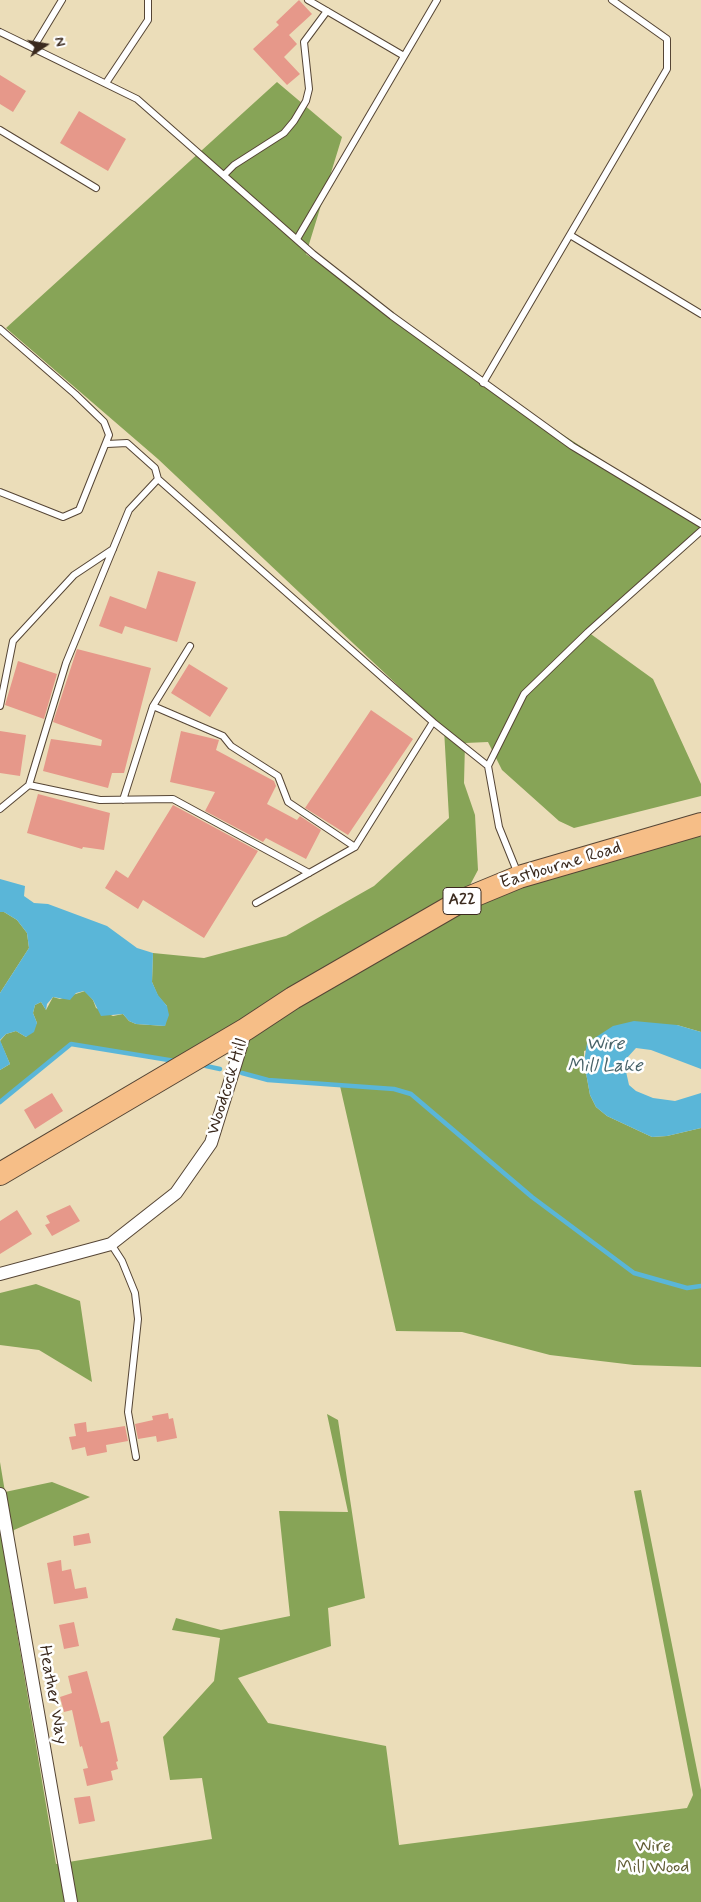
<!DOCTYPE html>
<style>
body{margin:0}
#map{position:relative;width:701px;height:1902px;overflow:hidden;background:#ebddb9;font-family:Mynerve,sans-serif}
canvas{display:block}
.north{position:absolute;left:20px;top:20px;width:50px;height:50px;-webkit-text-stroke:4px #fff;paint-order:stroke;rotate:78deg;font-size:14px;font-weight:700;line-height:20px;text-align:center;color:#3b2a1e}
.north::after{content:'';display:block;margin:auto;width:18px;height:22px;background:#3b2a1e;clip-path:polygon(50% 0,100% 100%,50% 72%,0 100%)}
</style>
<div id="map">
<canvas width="701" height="1902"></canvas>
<div class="north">N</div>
</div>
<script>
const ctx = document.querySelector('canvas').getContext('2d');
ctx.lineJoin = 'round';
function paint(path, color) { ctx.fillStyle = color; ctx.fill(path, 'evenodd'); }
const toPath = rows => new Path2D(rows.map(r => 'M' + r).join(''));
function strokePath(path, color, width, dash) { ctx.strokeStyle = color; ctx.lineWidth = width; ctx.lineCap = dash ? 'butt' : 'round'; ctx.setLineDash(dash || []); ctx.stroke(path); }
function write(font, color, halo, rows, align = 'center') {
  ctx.font = font + ' Mynerve,sans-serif'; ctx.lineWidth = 5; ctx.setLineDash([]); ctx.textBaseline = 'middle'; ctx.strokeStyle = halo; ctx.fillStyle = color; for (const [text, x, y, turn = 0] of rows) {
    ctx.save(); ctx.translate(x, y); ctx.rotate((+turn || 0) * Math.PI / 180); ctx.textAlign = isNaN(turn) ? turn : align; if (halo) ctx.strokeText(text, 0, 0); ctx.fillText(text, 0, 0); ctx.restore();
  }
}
const forest = toPath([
 [277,82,342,137,306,254,483,383,701,524,701,531,588,632,653,679,701,784,701,796,574,828,559,821,502,770,488,742,465,743,464,783,475,815,478,870,462,900,685,829,701,837,701,1032,677,1025,584,1051,584,1062,590,1095,596,1107,607,1116,652,1137,667,1136,701,1128,701,1367,634,1365,550,1355,462,1332,396,1331,340,1086,268,1080,232,1071,246,1030,179,1062,71,1044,0,1102,0,1070,10,1064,0,1041,6,1034,16,1031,26,1037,37,1023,33,1013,35,1005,41,1002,46,1010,53,997,60,999,85,991,93,1000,96,1008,113,1016,123,1014,129,1021,136,1024,165,1026,167,1006,158,996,152,982,153,953,204,958,286,936,374,886,449,818,444,729,158,459,6,328],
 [0,912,4,912,17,920,27,933,29,948,0,993],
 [36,1284,80,1301,92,1382,39,1350,0,1345,0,1293],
 [327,1414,338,1420,365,1598,328,1608,331,1646,238,1678,268,1723,386,1746,399,1845,687,1808,693,1795,634,1491,641,1490,701,1790,701,1902,0,1902,0,1462,5,1492,52,1482,90,1497,14,1530,9,1585,56,1864,212,1839,202,1778,170,1780,163,1737,214,1681,220,1638,172,1630,176,1618,221,1630,290,1616,279,1511,348,1512]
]);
const water = toPath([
 [0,879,25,886,24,896,34,903,48,904,107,926,137,948,153,953,152,982,158,995,167,1006,169,1015,165,1026,136,1024,129,1021,123,1014,101,1016,93,1000,84,991,76,993,70,1000,53,997,47,1004,46,1010,41,1002,35,1005,33,1013,37,1023,34,1032,26,1037,16,1031,6,1034,0,1040,10,1064,0,1070,0,993,29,948,27,933,17,920,4,912,0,912],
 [634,1021,677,1025,701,1032,701,1069,651,1050,636,1048,626,1059,625,1067,629,1085,636,1091,653,1098,675,1101,701,1093,701,1128,667,1136,652,1137,607,1116,596,1107,590,1095,584,1062,587,1043,613,1026]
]);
const stream = toPath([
 [206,1066,220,1069],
 [242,1073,268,1080,394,1089,411,1094,532,1197,634,1273,687,1288,701,1286],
 [0,1102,71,1044,175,1061]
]);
const building = toPath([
 [299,0,312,14,289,35,297,44,284,57,300,74,287,85,253,49,279,25,276,22],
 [0,75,26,91,13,112,0,104],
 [79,111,126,139,108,171,60,143],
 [158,571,196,582,177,642,125,626,122,634,99,626,110,596,146,609],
 [77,649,151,668,124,773,112,773,108,788,43,771,51,739,101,746,102,740,53,722],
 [18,661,57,674,44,719,5,705],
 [189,664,228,688,210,717,171,693],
 [371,710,413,739,348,835,305,808],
 [0,731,26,735,20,776,0,773],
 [181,731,219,740,216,750,274,781,276,786,267,804,297,820,300,816,321,830,306,859,266,838,263,842,205,811,215,792,170,782],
 [38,794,110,813,104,850,83,847,82,849,27,833],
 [173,805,258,851,204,938,143,900,138,909,105,888,116,870,128,878],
 [52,1093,63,1111,35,1129,24,1110],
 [70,1205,80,1221,52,1236,45,1225,50,1223,46,1216],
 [17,1210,32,1234,0,1254,0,1221],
 [168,1413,169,1419,173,1418,177,1438,157,1442,156,1436,138,1439,135,1424,153,1420,152,1416],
 [86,1422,87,1432,125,1426,128,1441,106,1445,107,1452,87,1456,85,1447,72,1450,69,1437,76,1436,74,1424],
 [89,1533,91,1543,74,1546,73,1536],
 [61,1560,62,1571,71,1569,75,1589,86,1587,88,1598,54,1604,47,1563],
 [74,1622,79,1646,64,1649,59,1625],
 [87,1671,101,1723,109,1721,118,1761,116,1762,118,1769,111,1771,113,1780,87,1786,83,1769,88,1768,82,1746,80,1747,72,1710,64,1712,60,1697,72,1693,68,1676],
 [90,1796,95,1821,79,1824,74,1798]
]);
const lane = toPath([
 [308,0,404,56],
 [0,32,137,99,313,254,392,316,572,446,701,524],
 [33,48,62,0],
 [106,83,148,20,148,0],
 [0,130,96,188],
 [224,175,234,165,284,133,294,121,306,101,309,89,304,42,327,11],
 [570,235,701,314],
 [297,239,437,0],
 [0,329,75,394,104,422,109,435,79,510,63,517,0,492],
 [483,383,667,69,667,39,612,0],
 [107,444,127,443,155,468,158,479],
 [0,706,13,641,74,575,113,549],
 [153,706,190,646],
 [123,800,153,706,223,736,231,746,278,776,288,802,355,847],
 [0,809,29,785],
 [309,873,173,799,100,800,29,785,66,663,129,510,158,479,433,722],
 [518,874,499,827,488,766,524,694,588,632,701,531],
 [256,903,355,847,433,722,488,766],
 [111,1244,122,1261,135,1293,138,1319,128,1412,136,1457]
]);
const street = toPath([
 [0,1274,111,1244,176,1193,211,1143,246,1030],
 [0,1494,71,1902]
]);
const highway = toPath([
 [0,1174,246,1029,293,998,461,901,519,877,701,824]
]);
const shields = [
 [462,901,38]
];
const shieldNames = [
 ["A22",462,901]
];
const streetNames = [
 ["Eastbourne Road",561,866,-17],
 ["Woodcock Hill",228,1087,-73],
 ["Heather Way",52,1695,80]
];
const parkNames = [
 ["Wire",653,1847],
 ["Mill Wood",653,1868]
];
const waterNames = [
 ["Wire",605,1045],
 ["Mill Lake",605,1067]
];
paint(forest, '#87a457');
paint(water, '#5ab6d8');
strokePath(stream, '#5ab6d8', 4.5);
paint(building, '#e6988a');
strokePath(lane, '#554535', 8);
strokePath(street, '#554535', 14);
strokePath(highway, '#554535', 24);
strokePath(lane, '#fff', 6);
strokePath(street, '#fff', 12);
strokePath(highway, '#f6be87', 22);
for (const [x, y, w] of shields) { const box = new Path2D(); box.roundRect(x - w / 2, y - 13.5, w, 27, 4); ctx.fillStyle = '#fff'; ctx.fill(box); strokePath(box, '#3b2a1e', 1); }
write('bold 16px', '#3b2a1e', null, shieldNames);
write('18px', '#3b2a1e', '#fff', streetNames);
write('18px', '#625d35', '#fff', parkNames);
write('italic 19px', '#476268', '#fff', waterNames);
</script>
